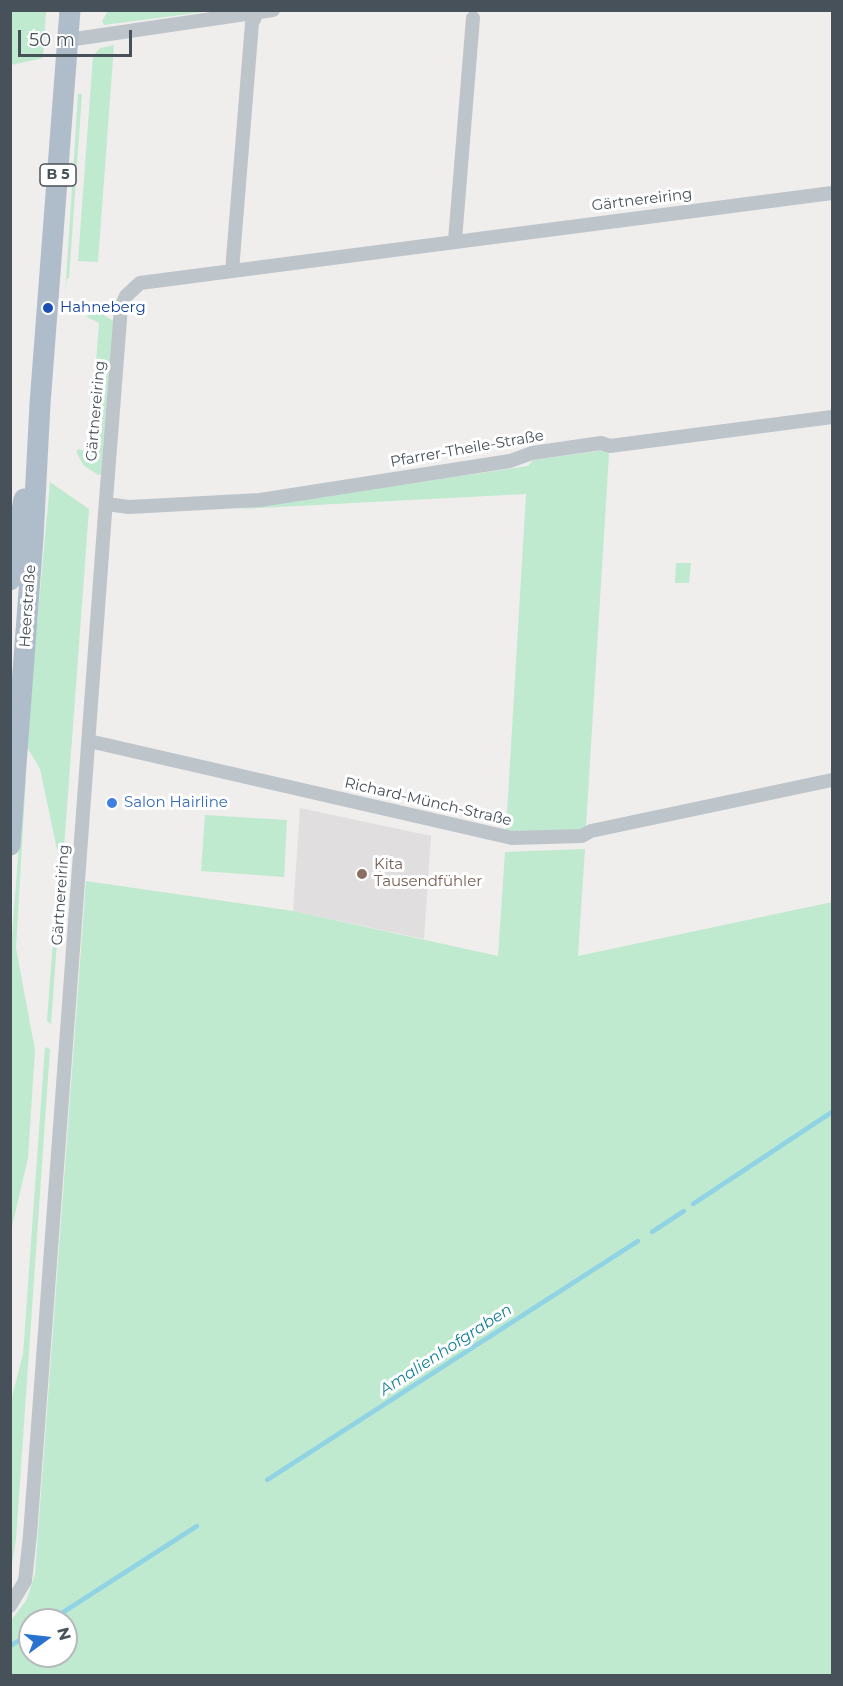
<!DOCTYPE html>
<meta charset="utf-8">
<style>
body{margin:0}
#map{position:relative;width:843px;height:1686px;overflow:hidden;background:#f0eded;font-family:Montserrat,sans-serif}
canvas{display:block}
.frame{position:absolute;inset:0;border:12px solid #475159;pointer-events:none}
.north{position:absolute;left:18px;top:1608px;width:60px;height:60px;box-sizing:border-box;background:#fff;border:2px solid #b5b9bd;border-radius:50%;rotate:75deg;font-size:16px;font-weight:700;line-height:24px;text-align:center;color:#475159}
.north::after{content:'';display:block;margin:auto;width:21px;height:27px;background:#2873cf;clip-path:polygon(50% 0,100% 100%,50% 72%,0 100%)}
.scale{position:absolute;left:18px;top:30px;width:114px;height:27px;box-sizing:border-box;border:3px solid #475159;border-top:0;padding-left:8px;font-size:18px;line-height:21px;white-space:nowrap;color:#475159;-webkit-text-stroke:4px #fff;paint-order:stroke}
</style>
<div id="map">
<canvas width="843" height="1686"></canvas>
<div class="frame"></div>
<div class="north">N</div>
<div class="scale">50 m</div>
</div>
<script>
const ctx = document.querySelector('canvas').getContext('2d');
ctx.lineJoin = 'round';
function paint(path, color) { ctx.fillStyle = color; ctx.fill(path, 'evenodd'); }
const toPath = rows => new Path2D(rows.map(r => 'M' + r).join(''));
function strokePath(path, color, width, dash) { ctx.strokeStyle = color; ctx.lineWidth = width; ctx.lineCap = dash ? 'butt' : 'round'; ctx.setLineDash(dash || []); ctx.stroke(path); }
function write(font, color, halo, rows, align = 'center') {
  ctx.font = font + ' Montserrat,sans-serif'; ctx.lineWidth = 6; ctx.setLineDash([]); ctx.textBaseline = 'middle'; ctx.strokeStyle = halo; ctx.fillStyle = color; for (const [text, x, y, turn = 0] of rows) {
    ctx.save(); ctx.translate(x, y); ctx.rotate((+turn || 0) * Math.PI / 180); ctx.textAlign = isNaN(turn) ? turn : align; if (halo) ctx.strokeText(text, 0, 0); ctx.fillText(text, 0, 0); ctx.restore();
  }
}
const education = toPath([
 [300,808,431,836,424,939,293,911]
]);
const green = toPath([
 [10,11,46,11,43,58,11,65],
 [108,11,108,10,211,11,104,25,102,21],
 [114,45,98,262,78,261,93,56,100,48],
 [78,94,82,94,69,278,67,278,65,295],
 [90,306,113,321,101,474,98,475,83,465,77,453,77,449,89,452,99,323,87,317],
 [605,450,609,454,586,826,582,831,510,834,506,830,526,494,239,509,528,466,533,460],
 [50,482,89,509,51,1024,47,1021,59,859,40,769,26,745],
 [676,563,691,563,689,583,675,583],
 [26,777,16,948,35,1050,28,1158,11,1231,10,961,24,779],
 [205,815,287,820,284,877,201,871],
 [585,849,578,956,832,902,832,1675,11,1675,11,1620,26,1601,35,1574,86,881,293,911,498,956,505,852],
 [30,1620,66,1620,66,1656,30,1656],
 [45,1047,50,1049,16,1539,11,1571,11,1401,23,1354]
]);
const stream = toPath([
 [693,1204,832,1112],
 [652,1232,684,1211],
 [267,1480,638,1241],
 [51,1620,197,1526],
 [10,1646,30,1634]
]);
const minor = toPath([
 [68,40,273,10],
 [455,240,473,18],
 [232,271,252,23,257,13],
 [106,504,129,507,260,500,510,461,532,453,601,443,610,446,832,417],
 [89,741,512,838,582,836,591,831,832,780],
 [10,1606,25,1581,30,1535,105,513,121,307,126,296,140,283,832,193]
]);
const primary = toPath([
 [10,580,24,499],
 [10,845,33,538,40,404,70,10]
]);
const markers = [
 [48,308,6,"#1a4fb4"],
 [112,803,6,"#3f7fe0"],
 [362,874,6,"#8d6e63"]
];
const shields = [
 [58,175,36]
];
const shieldNames = [
 ["B 5",58,175]
];
const streetNames = [
 ["Gärtnereiring",642,200,-7],
 ["Gärtnereiring",96,411,-85],
 ["Pfarrer-Theile-Straße",467,449,-10],
 ["Heerstraße",28,606,-86],
 ["Richard-Münch-Straße",428,802,13],
 ["Gärtnereiring",61,895,-86]
];
const transitNames = [
 ["Hahneberg",60,308]
];
const shopNames = [
 ["Salon Hairline",124,803]
];
const educationNames = [
 ["Kita",374,865],
 ["Tausendfühler",374,882]
];
const waterNames = [
 ["Amalienhofgraben",446,1350,-33]
];
paint(education, '#e1dedf');
paint(green, '#bfeacf');
strokePath(stream, '#8fd3e4', 4.5);
strokePath(minor, '#bdc5cb', 14);
strokePath(primary, '#afbdca', 21);
for (const [x, y, r, color] of markers) { const dot = new Path2D(); dot.arc(x, y, r, 0, 2 * Math.PI); ctx.fillStyle = color; ctx.fill(dot); strokePath(dot, '#fff', 2); }
for (const [x, y, w] of shields) { const box = new Path2D(); box.roundRect(x - w / 2, y - 11, w, 22, 4.5); ctx.fillStyle = '#fff'; ctx.fill(box); strokePath(box, '#475159', 1.5); }
write('bold 14px', '#475159', null, shieldNames);
write('15px', '#475159', '#fff', streetNames);
write('15px', '#164399', '#fff', transitNames, 'left');
write('15px', '#366cbe', '#fff', shopNames, 'left');
write('15px', '#785e54', '#fff', educationNames, 'left');
write('italic 16px', '#18819b', '#fff', waterNames);
</script>
